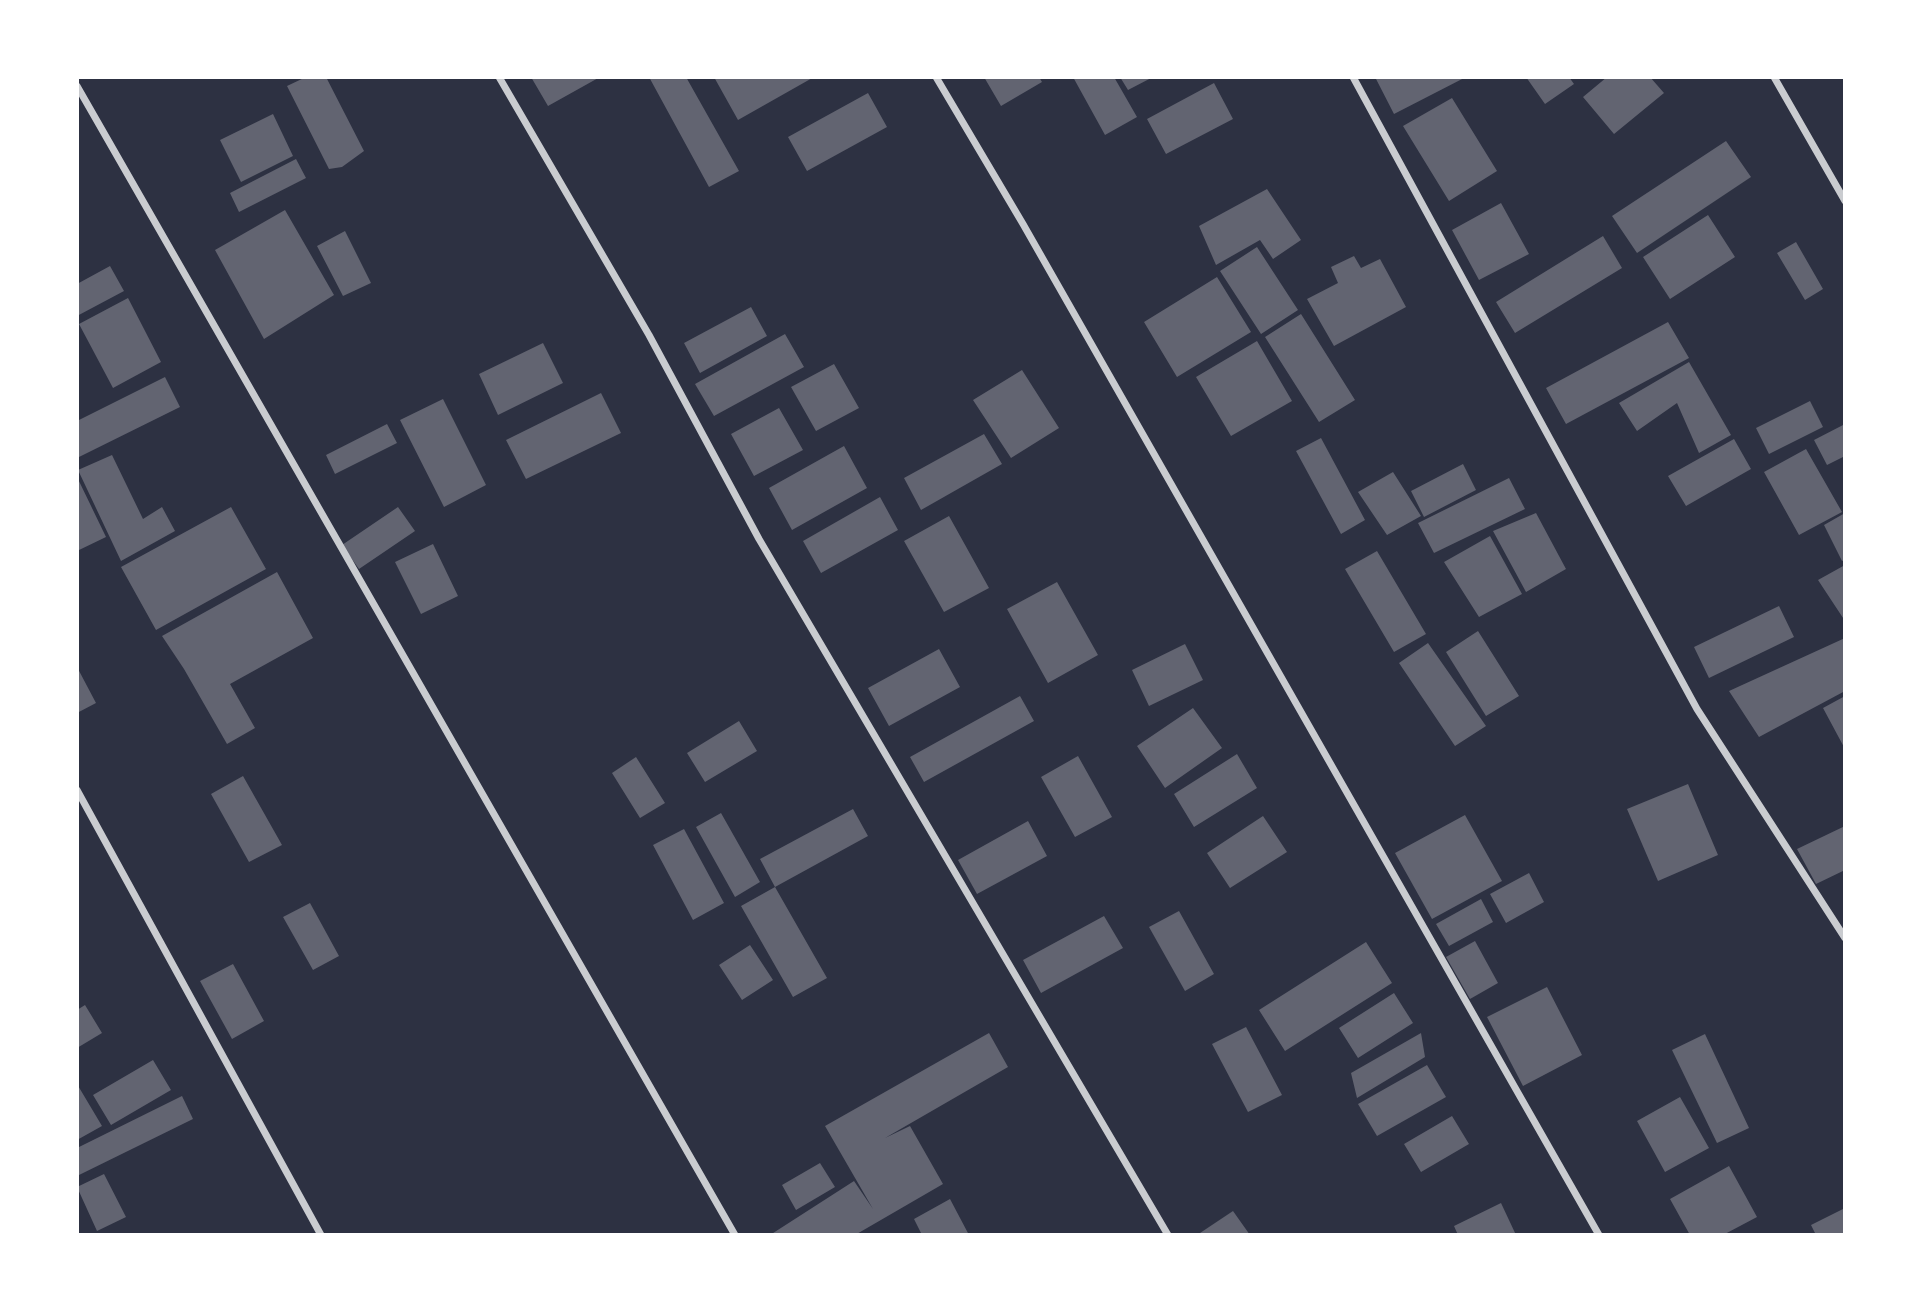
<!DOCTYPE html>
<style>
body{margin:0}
#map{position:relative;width:1922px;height:1312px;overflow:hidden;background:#2d3142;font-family:"Source Sans 3",sans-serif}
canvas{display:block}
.frame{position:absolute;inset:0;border:79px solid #fff;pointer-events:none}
</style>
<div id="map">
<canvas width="1922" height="1312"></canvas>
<div class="frame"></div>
</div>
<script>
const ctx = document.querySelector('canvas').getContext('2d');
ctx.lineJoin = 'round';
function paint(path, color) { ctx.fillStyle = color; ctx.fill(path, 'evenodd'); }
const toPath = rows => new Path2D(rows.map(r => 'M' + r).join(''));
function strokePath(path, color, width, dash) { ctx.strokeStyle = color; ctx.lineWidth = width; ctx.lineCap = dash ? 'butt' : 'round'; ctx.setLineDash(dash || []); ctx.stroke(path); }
const building = toPath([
 [306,77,326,77,364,151,342,167,329,169,287,86],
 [531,77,600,77,548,106],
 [649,77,686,77,739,171,709,187],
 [714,77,814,77,738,120],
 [984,77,1039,77,1042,82,1001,106],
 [1073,77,1114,77,1137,117,1105,135],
 [1120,77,1153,77,1128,90],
 [1375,77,1466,77,1394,114],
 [1526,77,1569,77,1574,84,1545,104],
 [1607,77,1650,77,1664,93,1614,134,1583,97],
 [1214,83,1233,119,1166,154,1147,119],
 [868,93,887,127,807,171,788,137],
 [1452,98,1497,171,1449,201,1403,126],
 [273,114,293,156,241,182,220,140],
 [1726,141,1751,177,1637,253,1612,216],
 [296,159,306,178,239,212,230,193],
 [1267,189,1301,240,1273,259,1260,240,1216,265,1199,226],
 [1501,203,1529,254,1479,280,1452,230],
 [285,210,334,295,264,339,215,250],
 [1708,215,1735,257,1670,299,1643,257],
 [345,231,371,283,343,296,317,246],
 [1603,236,1622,268,1515,333,1496,302],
 [1796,242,1823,289,1805,300,1777,253],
 [1257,247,1298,310,1261,334,1220,271],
 [1354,256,1361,268,1380,259,1406,307,1334,346,1307,299,1338,283,1331,267],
 [110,266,124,291,77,316,77,284],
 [1217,277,1251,332,1177,377,1144,322],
 [128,298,161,362,113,388,79,324],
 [751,307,767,336,700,373,684,343],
 [1301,314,1355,400,1319,422,1265,337],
 [1668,322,1689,358,1566,424,1546,388],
 [785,334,804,367,714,416,695,384],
 [1257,341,1292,401,1231,436,1196,377],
 [543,343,563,383,498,415,479,374],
 [1689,362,1731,435,1699,453,1677,403,1637,431,1619,403],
 [834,364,859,408,816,431,791,387],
 [1022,370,1059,428,1011,458,973,400],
 [165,377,180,407,79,457,77,452,77,421],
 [601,393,621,433,526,479,506,440],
 [443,399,486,485,444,507,400,420],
 [1810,401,1823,427,1769,454,1756,428],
 [779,408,803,450,754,476,731,434],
 [387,424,397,443,335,474,326,455],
 [1845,424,1845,456,1827,465,1814,440],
 [984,434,1002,464,921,510,904,478],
 [1321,438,1365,520,1341,534,1296,451],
 [1734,439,1751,469,1686,506,1668,476],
 [844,446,867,488,792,530,769,488],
 [1806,449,1842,512,1799,535,1764,472],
 [112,455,143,519,162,507,175,531,121,561,78,470],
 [1463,464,1476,490,1424,517,1411,491],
 [1393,472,1421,516,1387,535,1358,492],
 [77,477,106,537,77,551],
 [1509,478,1525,509,1434,553,1418,523],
 [880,497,898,530,821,573,803,541],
 [231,507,266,569,156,630,121,567],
 [398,507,415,531,359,569,342,545],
 [1536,513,1566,569,1526,592,1493,531],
 [1845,513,1845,560,1842,561,1824,525],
 [949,516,989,588,944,612,904,541],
 [1490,536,1522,594,1479,617,1444,562],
 [433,544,458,596,421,614,395,562],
 [1377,551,1426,634,1394,652,1345,569],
 [1845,565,1845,621,1818,580],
 [277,572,313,638,230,684,255,728,227,744,184,669,162,636],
 [1057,582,1098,655,1048,683,1007,609],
 [1779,606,1794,637,1709,678,1694,647],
 [1478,631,1519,696,1486,716,1446,652],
 [1845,638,1845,691,1759,737,1729,691],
 [1428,643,1486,726,1455,746,1399,663],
 [1185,644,1203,680,1149,706,1132,670],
 [939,649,960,687,889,726,868,688],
 [77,667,96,703,77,713],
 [1020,696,1034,721,924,782,910,757],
 [1845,696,1845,749,1823,708],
 [1193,708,1222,748,1165,788,1137,746],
 [739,721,757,751,705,782,687,753],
 [1237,754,1257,788,1194,827,1174,794],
 [1078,756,1112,817,1075,837,1041,777],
 [636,757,665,803,640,818,612,773],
 [243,776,282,845,249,862,211,794],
 [1688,784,1718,855,1658,881,1627,809],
 [853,809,868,836,775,887,760,859],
 [721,813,760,882,735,897,696,827],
 [1465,815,1502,881,1432,919,1395,853],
 [1263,816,1287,852,1230,888,1207,853],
 [1028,821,1047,856,977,894,958,860],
 [1845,826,1845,870,1816,884,1797,849],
 [684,829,724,903,693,920,653,845],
 [1529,873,1544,902,1506,923,1490,894],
 [775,887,827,978,793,997,741,906],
 [1481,899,1493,922,1449,946,1436,924],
 [310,903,339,956,313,970,283,917],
 [1179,911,1214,974,1185,991,1149,927],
 [1104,916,1123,948,1041,993,1023,960],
 [1475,941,1498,983,1470,999,1446,957],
 [1366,942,1392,983,1285,1051,1259,1010],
 [750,945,773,980,742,1000,719,965],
 [233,964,264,1021,232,1039,200,981],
 [1547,987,1582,1055,1523,1086,1487,1017],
 [1394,993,1413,1023,1358,1058,1339,1028],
 [85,1005,102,1033,77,1048,77,1010],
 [1246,1027,1282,1095,1248,1112,1212,1044],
 [989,1033,1008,1067,885,1138,910,1126,943,1184,855,1235,770,1235,854,1181,873,1209,825,1126],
 [1421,1033,1425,1057,1357,1098,1351,1073],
 [1705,1034,1749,1128,1717,1143,1672,1050],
 [153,1060,171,1090,111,1125,93,1095],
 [1427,1065,1446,1097,1377,1136,1358,1104],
 [77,1084,102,1126,77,1140],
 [182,1096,193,1119,77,1176,77,1148],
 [1680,1097,1709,1148,1665,1172,1637,1121],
 [1452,1116,1469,1144,1421,1172,1404,1144],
 [820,1163,835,1187,796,1210,782,1185],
 [1729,1166,1757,1217,1723,1235,1690,1235,1670,1199],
 [104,1174,126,1217,97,1231,77,1187],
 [950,1199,969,1235,922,1235,914,1219],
 [1501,1203,1516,1235,1458,1235,1454,1226],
 [1845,1208,1845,1235,1816,1235,1811,1225],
 [1233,1211,1250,1235,1197,1235]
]);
const minor = toPath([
 [499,77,649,335,759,539,1168,1235],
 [936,77,1023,224,1599,1235],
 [1353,77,1697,709,1845,938],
 [1774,77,1845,201],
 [77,86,735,1235],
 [77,790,321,1235]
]);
paint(building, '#626471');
strokePath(minor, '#caccd0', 7);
</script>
